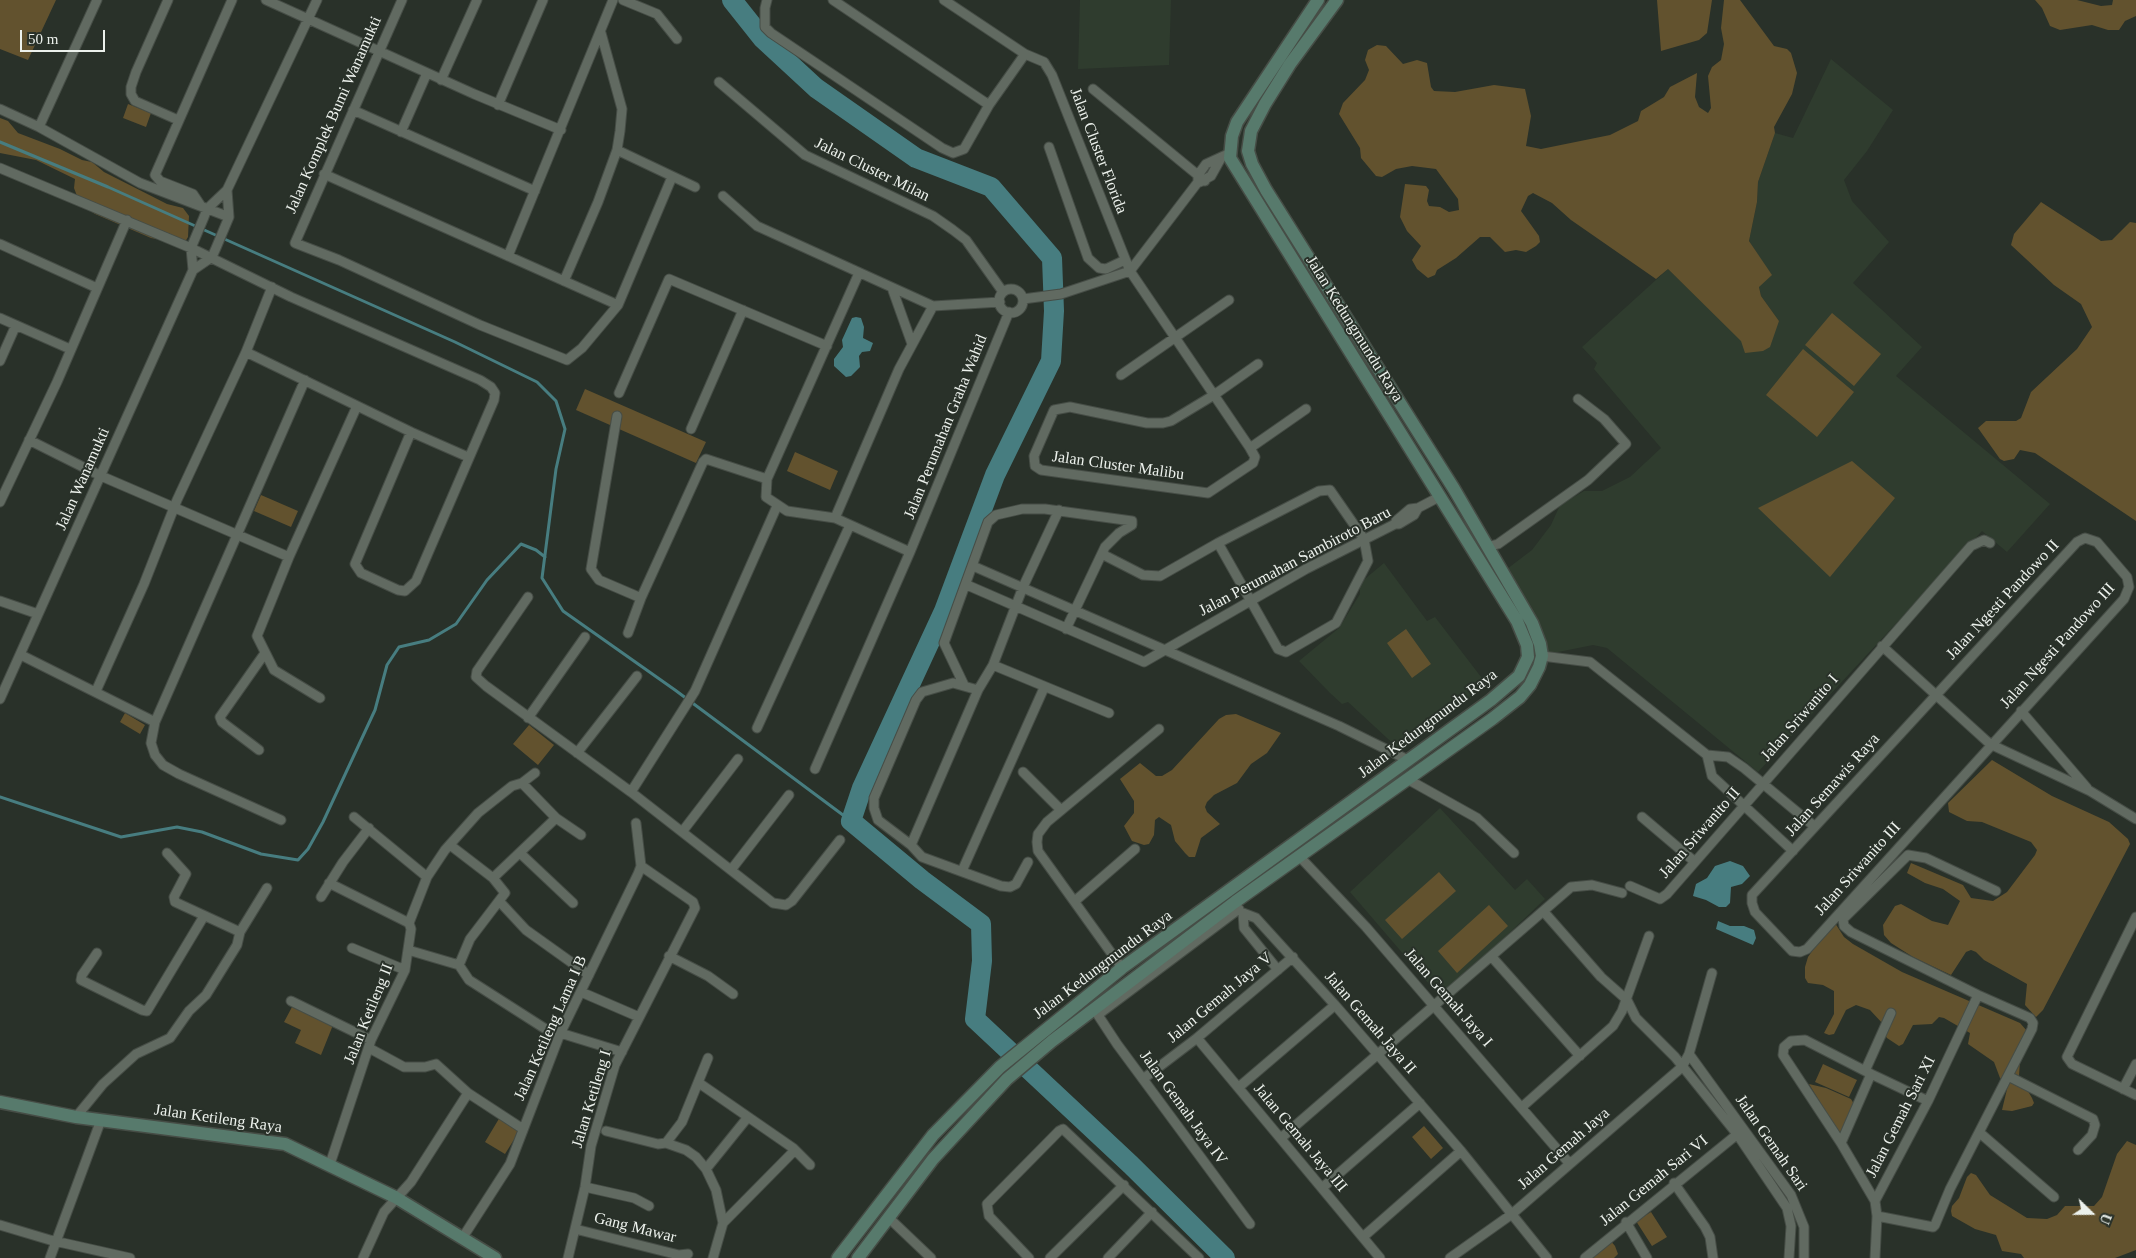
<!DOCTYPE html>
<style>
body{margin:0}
#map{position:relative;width:2136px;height:1258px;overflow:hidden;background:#293129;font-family:Georgia,serif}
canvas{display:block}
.north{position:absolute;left:2066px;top:1188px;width:50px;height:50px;-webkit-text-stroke:4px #293129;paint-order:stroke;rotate:112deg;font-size:14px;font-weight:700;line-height:20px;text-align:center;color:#ecf1ec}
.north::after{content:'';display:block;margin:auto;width:18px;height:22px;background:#ecf1ec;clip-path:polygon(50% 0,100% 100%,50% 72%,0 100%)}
.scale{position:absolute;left:20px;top:30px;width:85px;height:22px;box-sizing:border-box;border:2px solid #ecf1ec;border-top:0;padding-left:6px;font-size:15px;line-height:18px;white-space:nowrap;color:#ecf1ec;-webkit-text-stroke:4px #293129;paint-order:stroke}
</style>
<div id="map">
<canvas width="2136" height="1258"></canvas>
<div class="north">U</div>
<div class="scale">50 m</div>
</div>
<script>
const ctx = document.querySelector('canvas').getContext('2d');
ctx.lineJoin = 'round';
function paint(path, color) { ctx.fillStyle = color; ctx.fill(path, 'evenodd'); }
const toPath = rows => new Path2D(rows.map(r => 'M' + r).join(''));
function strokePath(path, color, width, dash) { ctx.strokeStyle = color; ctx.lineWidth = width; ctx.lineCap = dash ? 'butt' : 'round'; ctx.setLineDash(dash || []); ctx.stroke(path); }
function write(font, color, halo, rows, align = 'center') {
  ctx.font = font + ' Georgia,serif'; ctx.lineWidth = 4; ctx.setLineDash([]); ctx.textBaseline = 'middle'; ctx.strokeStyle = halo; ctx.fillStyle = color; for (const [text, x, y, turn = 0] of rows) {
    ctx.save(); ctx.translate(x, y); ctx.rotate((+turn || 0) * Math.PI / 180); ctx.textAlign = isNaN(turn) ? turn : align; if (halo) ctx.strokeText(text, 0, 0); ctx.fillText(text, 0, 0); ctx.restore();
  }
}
const built = toPath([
 [1080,0,1171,0,1169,65,1078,69],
 [1831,59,1893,110,1867,151,1844,180,1852,201,1889,242,1853,283,1922,347,1896,376,2050,504,2007,552,1982,531,1758,772,1607,648,1593,645,1548,654,1503,572,1532,550,1551,525,1560,505,1584,491,1602,491,1630,477,1661,448,1594,369,1597,363,1582,347,1668,269,1742,341,1779,321,1761,296,1759,286,1771,275,1749,241,1757,202,1758,182,1775,133,1793,138],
 [1384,563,1427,621,1435,617,1488,686,1400,750,1348,702,1342,704,1330,693,1299,661,1339,628,1360,594,1360,583],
 [1440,808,1515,890,1527,879,1545,899,1441,998,1350,892]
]);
const green = toPath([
 [0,0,56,0,28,60,0,49],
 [1657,0,1712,0,1707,33,1699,40,1661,51],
 [1724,0,1740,0,1774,46,1787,49,1791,53,1797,73,1792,94,1774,127,1775,133,1758,182,1757,202,1749,241,1772,275,1759,287,1761,296,1779,321,1770,347,1763,351,1745,353,1741,341,1668,269,1656,279,1571,220,1552,203,1533,193,1528,196,1521,211,1539,236,1540,242,1536,246,1526,252,1516,250,1505,252,1490,237,1480,237,1456,258,1437,270,1435,275,1428,278,1417,269,1412,260,1421,246,1407,231,1400,217,1405,184,1426,186,1429,190,1427,201,1429,206,1440,207,1449,212,1459,210,1458,199,1436,169,1412,166,1396,169,1382,177,1376,176,1361,158,1360,148,1339,114,1343,103,1365,80,1369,70,1365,60,1368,50,1377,45,1386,46,1403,64,1417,60,1427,63,1431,87,1434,91,1455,92,1494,85,1525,89,1531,116,1526,146,1541,149,1610,135,1638,121,1641,111,1664,97,1670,87,1697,73,1695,97,1699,107,1708,113,1711,108,1708,76,1712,67,1721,60,1724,44,1721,28],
 [2035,0,2077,0,2101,6,2112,5,2113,0,2136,0,2136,16,2125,21,2119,30,2108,30,2092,25,2060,30,2050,26,2042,8],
 [128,104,151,113,146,127,123,118],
 [0,118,8,121,18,133,60,149,82,160,92,162,104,172,167,204,183,208,189,216,188,237,185,242,168,234,156,239,151,238,95,214,80,204,74,188,75,179,36,160,0,153],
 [2041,202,2101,241,2112,240,2130,222,2136,223,2136,521,2035,453,2020,450,2014,459,2004,461,2000,459,1978,428,1986,421,2016,421,2021,418,2031,392,2077,349,2092,327,2081,304,2054,285,2011,245,2014,234],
 [1832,313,1881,354,1854,386,1805,345],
 [1803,349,1854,392,1817,437,1766,395],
 [585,389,706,442,696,463,576,410],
 [795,452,838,471,830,490,787,471],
 [1852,461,1895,498,1830,577,1758,508],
 [261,495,298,511,291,527,254,511],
 [1406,629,1431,664,1412,678,1387,643],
 [125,713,145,725,140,734,120,722],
 [1236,714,1281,733,1267,753,1251,764,1237,783,1214,795,1207,802,1205,807,1207,812,1220,824,1201,838,1195,857,1189,857,1185,853,1175,841,1171,825,1159,817,1155,820,1154,835,1149,844,1144,845,1132,841,1124,826,1134,813,1134,801,1120,779,1140,763,1156,776,1162,776,1172,770,1219,719,1226,715],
 [529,725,554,745,538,765,513,744],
 [1992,760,2052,796,2109,822,2128,839,2130,844,2043,1010,2036,1017,2025,1005,2027,984,1984,960,1976,952,1971,950,1966,952,1951,975,1913,957,1891,943,1884,935,1883,925,1895,906,1901,904,1932,921,1948,925,1960,901,1943,889,1925,883,1907,873,1911,863,1963,885,1971,898,1993,901,2007,892,2035,855,2037,850,2031,842,1982,822,1967,821,1949,812,1948,803],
 [1439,872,1456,891,1402,939,1385,920],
 [1489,905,1508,926,1457,973,1438,951],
 [1835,923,1844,937,1853,944,1902,972,2020,1023,2027,1031,2020,1061,2019,1076,2032,1098,2034,1103,2032,1106,2012,1111,2002,1110,2008,1085,2000,1078,1994,1062,1968,1044,1970,1033,1944,1018,1939,1017,1932,1024,1913,1025,1903,1044,1899,1046,1887,1038,1884,1034,1883,1024,1870,1010,1856,1005,1846,1010,1834,1034,1829,1035,1824,1033,1834,1014,1834,991,1823,985,1808,983,1805,978,1805,967,1808,957,1830,925],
 [292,1007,333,1025,321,1055,295,1043,301,1030,284,1022],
 [1823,1064,1857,1080,1849,1097,1815,1082],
 [1809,1084,1826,1088,1851,1099,1854,1104,1841,1137],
 [500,1117,520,1130,505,1154,485,1142],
 [1424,1126,1443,1148,1431,1159,1412,1137],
 [2127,1141,2136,1145,2136,1250,2115,1258,2024,1258,2021,1254,2002,1251,1996,1235,1975,1229,1952,1216,1951,1211,1952,1206,1959,1198,1967,1177,1971,1173,1976,1175,1990,1195,2027,1218,2047,1219,2057,1215,2065,1206,2094,1206,2102,1197,2117,1154],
 [1651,1212,1667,1237,1652,1246,1636,1221],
 [1610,1240,1615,1246,1618,1254,1614,1258,1589,1258]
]);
const water = toPath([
 [856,317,861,318,864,327,863,338,873,343,870,351,862,352,859,356,860,367,851,376,846,377,834,366,834,359,843,347,842,340,852,318],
 [1730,861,1743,866,1750,876,1742,884,1731,887,1730,903,1726,907,1719,907,1706,900,1693,896,1696,884,1707,878,1715,866],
 [1718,921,1730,926,1744,926,1754,930,1756,938,1753,945,1716,929]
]);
const stream = toPath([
 [0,142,108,187,455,342,537,382,556,401,565,429,556,469,542,578,563,611,675,690,851,821],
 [0,797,121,837,177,827,202,832,261,854,298,860,308,849,323,822,375,710,387,665,399,647,429,640,456,624,487,580,521,544,536,550,545,557]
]);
const river = toPath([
 [732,0,763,39,816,88,916,158,991,187,1052,258,1054,311,1051,361,995,475,944,611,862,788,851,821,922,880,981,924,982,961,975,1019,1131,1165,1225,1258]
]);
const minor = toPath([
 [168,0,136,72,131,87,131,94,135,101,178,120],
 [266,0,474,94,561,130],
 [402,0,295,243,339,260,480,325,567,360,582,348,618,305,672,177],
 [623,0,657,14,677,39],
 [767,0,765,8,765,27,771,33,942,148,953,153,964,149,989,105,1025,54],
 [833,0,989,105],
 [944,0,1025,54,1044,62,1052,75,1130,271,1214,395,1250,448,1255,457,1253,463,1208,493,1041,470,1035,466,1034,456,1054,410,1070,407,1147,423,1163,423,1171,421,1214,395,1258,364],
 [441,80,477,0],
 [719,82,805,155,933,216,953,230,966,240,1003,292],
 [1093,89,1205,181],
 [498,105,543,0],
 [0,109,39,127,140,183,229,217],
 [353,110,535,191],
 [39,127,97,0],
 [401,132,427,73],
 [1049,147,1088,258,1099,268,1106,269,1125,260],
 [617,150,695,187],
 [0,168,191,248,291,297,480,380,491,387,495,393,494,400,416,581,405,591,398,590,361,573,355,564,411,432],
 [324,174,618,305],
 [1200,182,1211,176,1221,158],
 [723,196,757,226,933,306,1000,302],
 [201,206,193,194,160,181,155,175,232,0],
 [0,244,97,288],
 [508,256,613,0],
 [193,270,212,257,216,248,229,217,227,190],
 [564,281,598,202,617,150,620,131,622,109,601,33],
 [892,288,912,344],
 '999 301a12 12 0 1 1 24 0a12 12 0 1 1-24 0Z',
 [1023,299,1061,294,1130,271,1198,182,1198,175,1206,164,1230,153],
 [0,318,70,349],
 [246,352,411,432,468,457],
 [0,361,16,325],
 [1121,375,1229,300],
 [619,393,669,279,827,346],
 [617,416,591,569,599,580,641,598],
 [691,429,743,310],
 [29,440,101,476,289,557],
 [1250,448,1306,409],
 [767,479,859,273],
 [0,502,57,382,127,220],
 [835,518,899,369,933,306],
 [1396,521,1410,509,1418,508],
 [2085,538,2097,542,2127,577,2129,587,2124,599,1807,949,1800,952,1792,951,1755,912,1752,903,1752,895,2077,542,2085,538],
 [1487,547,1498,544,1588,480,1626,444,1604,419,1578,399],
 [1102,554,1143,575,1160,576,1218,543,1278,649,1286,652,1336,623,1368,561,1364,539,1330,490,1319,491,1218,543],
 [973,566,1339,726,1408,760],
 [967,585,1144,662,1306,569,1395,524,1399,524,1414,515,1418,508,1439,497],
 [528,597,477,671,476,677,486,686,631,792,773,903,786,905,792,901,840,840],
 [0,601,38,614],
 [628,633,641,598,703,462,706,459,767,479,766,497,787,511,835,518,910,552],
 [1882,646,1990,744,2090,791,2136,819],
 [21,655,155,722],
 [1542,656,1590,662,1707,755,1728,757,1744,768,1814,826],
 [993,665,1109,713],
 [964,685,944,643,988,522,996,515,1022,509,1045,509,1132,521,1132,525,1119,533,1105,547,1066,629],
 [978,690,953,683,922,692,916,700,874,798,874,808,878,820,911,845,922,857,1001,886,1010,887,1016,884,1028,862],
 [96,691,144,584,177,500,246,352,272,287],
 [320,698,274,670,257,636,289,557,357,406],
 [0,699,193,270,191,248,204,217,207,209,227,190,317,0],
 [2021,711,2087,788],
 [528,718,585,637],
 [757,728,850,525],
 [259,750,222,722,220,717,265,653],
 [577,753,637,676],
 [1707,755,1712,776,1793,851],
 [815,769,910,552,1009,312],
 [1023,772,1061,810],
 [1409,780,1477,818,1514,853],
 [522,783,556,818,581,835],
 [631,792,695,691,777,506],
 [354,817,427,877],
 [1642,817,1695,862],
 [281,820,179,774,163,765,155,755,151,743,155,722,305,380],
 [682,832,738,759],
 [450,845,493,878,505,893,470,939,459,965],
 [911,845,978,690,993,665,1023,587,1059,510],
 [520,853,573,903],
 [1299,856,1366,927,1569,1163],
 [731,870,789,795],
 [962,871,1044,688],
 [493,878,556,818],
 [329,883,409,923],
 [1630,886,1660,899,1667,894,1971,546,1984,540,1990,543],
 [321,897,343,862,369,828],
 [1075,901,1135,849],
 [500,902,526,930,589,975],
 [1544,912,1601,977,1627,1000,1636,1018,1675,1057,1737,1134,1787,1208,1791,1226,1789,1258],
 [1243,913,1256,918,1335,1005,1461,1151,1547,1258],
 [1243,913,1244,928,1278,970],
 [2136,917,2067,1057,2072,1064,2136,1095],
 [240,932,267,888],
 [352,948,405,970],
 [408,950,459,965,469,980,544,1028,622,1052],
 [97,953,82,975,81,980,142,1010,147,1011,204,916],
 [669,956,708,976,733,994],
 [1491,956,1580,1056],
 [1122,968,1038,851,1037,842,1038,834,1047,822,1159,729],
 [581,992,639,1017],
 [291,1001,371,1040],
 [1094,1009,1117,1044,1250,1224],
 [1099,1014,1239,909],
 [1197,1038,1380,1258],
 [369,1048,404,1067,425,1067,436,1064,468,1093,523,1129],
 [1689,1054,1791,1195,1804,1227,1804,1258],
 [1865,1071,1891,1013],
 [2008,1076,2093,1119,2095,1125,2092,1135,2078,1150],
 [1143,1079,1197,1038,1293,957],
 [699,1083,793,1148,810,1165],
 [1239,1087,1335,1005],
 [2123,1089,2136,1064],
 [1522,1107,1613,1026,1622,1011,1649,936],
 [76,1117,103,1084,136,1054,170,1038,189,1011,206,995,237,945,240,932,175,902,174,897,186,874,167,853],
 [606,1131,658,1144,666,1143,686,1150,696,1157,706,1169,716,1190,723,1223,713,1258],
 [1980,1133,2054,1197],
 [1281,1138,1571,887,1592,885,1622,893],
 [666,1143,682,1122,708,1058],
 [1841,1143,1871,1074],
 [330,1164,371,1040,405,970,411,929,409,923,427,877,445,850,478,813,512,786,522,783,535,773],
 [706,1169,748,1117],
 [1674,1183,1705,1227,1710,1237,1713,1258],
 [585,1187,634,1198,649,1206],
 [1322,1188,1420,1103],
 [1875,1201,1841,1143,1783,1055,1784,1047,1791,1041,1805,1040,1871,1074,1928,1101],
 [1877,1216,1933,1227,1935,1225,1950,1189,2032,1029,2033,1023,2030,1018,1978,995,1851,932,1844,926,1843,919,1908,855,1926,858,1996,891],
 [889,1218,931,1258],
 [1626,1222,1647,1258],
 [723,1223,795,1150],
 [0,1225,50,1240,130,1258],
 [575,1229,679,1255,688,1254],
 [463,1237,510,1164,560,1034,638,874,641,866,636,823],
 [1363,1237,1461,1151],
 [50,1258,101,1120],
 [363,1258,384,1212,411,1182,468,1093],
 [568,1258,585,1187,591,1146,615,1065,695,908,693,902,641,866],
 [1029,1258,989,1216,987,1204,1059,1131,1063,1129,1199,1258],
 [1050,1258,1124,1185],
 [1108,1258,1152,1212],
 [1450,1258,1512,1214,1682,1067,1689,1054,1712,973],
 [1585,1258,1740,1132],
 [1875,1258,1877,1216,1875,1201,1928,1101,1978,995]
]);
const secondary = toPath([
 [0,1102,76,1117,285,1144,395,1197,495,1258],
 [838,1258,933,1135,1000,1067,1122,968,1491,700,1519,676,1528,657,1527,645,1517,621,1230,158,1232,136,1237,122,1318,0],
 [858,1258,933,1159,1007,1079,1052,1041,1235,902,1492,719,1520,697,1530,685,1539,667,1542,656,1540,644,1532,623,1454,489,1266,190,1252,164,1248,151,1251,131,1265,104,1290,64,1337,0]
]);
const streetNames = [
 ["Jalan Komplek Bumi Wanamukti",334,115,-66],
 ["Jalan Cluster Florida",1098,151,69],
 ["Jalan Cluster Milan",872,170,26],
 ["Jalan Kedungmundu Raya",1354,329,58],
 ["Jalan Perumahan Graha Wahid",946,427,-68],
 ["Jalan Cluster Malibu",1118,466,8],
 ["Jalan Wanamukti",83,479,-66],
 ["Jalan Perumahan Sambiroto Baru",1295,562,-28],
 ["Jalan Ngesti Pandowo II",2003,600,-47],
 ["Jalan Ngesti Pandowo III",2058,646,-48],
 ["Jalan Sriwanito I",1800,718,-49],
 ["Jalan Kedungmundu Raya",1428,724,-37],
 ["Jalan Semawis Raya",1833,785,-48],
 ["Jalan Sriwanito II",1700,833,-49],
 ["Jalan Sriwanito III",1858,869,-48],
 ["Jalan Kedungmundu Raya",1103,965,-37],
 ["Jalan Gemah Jaya V",1220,998,-40],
 ["Jalan Gemah Jaya I",1448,998,49],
 ["Jalan Ketileng II",369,1014,-68],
 ["Jalan Gemah Jaya II",1370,1023,49],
 ["Jalan Ketileng Lama I B",551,1028,-66],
 ["Jalan Ketileng I",592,1099,-73],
 ["Jalan Gemah Jaya IV",1183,1108,54],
 ["Jalan Gemah Sari XI",1901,1117,-63],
 ["Jalan Ketileng Raya",218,1119,8],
 ["Jalan Gemah Jaya III",1300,1138,50],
 ["Jalan Gemah Sari",1771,1143,55],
 ["Jalan Gemah Jaya",1564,1149,-41],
 ["Jalan Gemah Sari VI",1654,1181,-39],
 ["Gang Mawar",635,1228,14]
];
paint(built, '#2f3c2e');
paint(green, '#62522e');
paint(water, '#477d80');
strokePath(stream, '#477d80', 3);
strokePath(river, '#477d80', 20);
strokePath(minor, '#464d46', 11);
strokePath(secondary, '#464d46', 15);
strokePath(minor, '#616a61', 9);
strokePath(secondary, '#577a6c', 12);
write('16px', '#ecf1ec', '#293129', streetNames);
</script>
